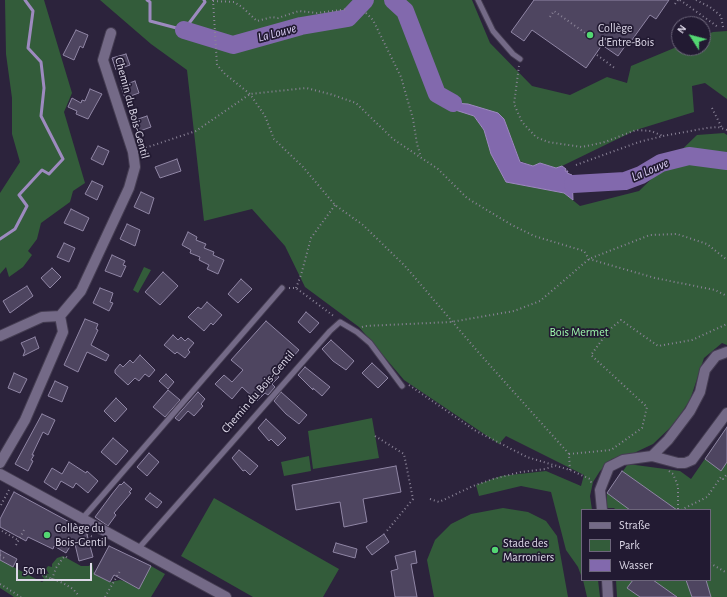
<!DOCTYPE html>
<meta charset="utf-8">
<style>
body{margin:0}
#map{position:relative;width:727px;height:597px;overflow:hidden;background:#2c233c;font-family:"Alegreya Sans",sans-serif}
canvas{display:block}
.legend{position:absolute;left:581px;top:509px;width:130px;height:72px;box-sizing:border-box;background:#221a32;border:1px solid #6d667b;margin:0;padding:5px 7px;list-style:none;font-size:12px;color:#ddd8e8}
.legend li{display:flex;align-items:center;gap:8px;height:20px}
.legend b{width:20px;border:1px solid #6d667b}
.north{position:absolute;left:671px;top:16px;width:40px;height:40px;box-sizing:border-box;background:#221a32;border:1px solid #6d667b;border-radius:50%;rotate:306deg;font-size:11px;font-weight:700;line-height:16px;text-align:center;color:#ddd8e8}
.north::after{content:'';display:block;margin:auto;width:14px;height:18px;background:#53d672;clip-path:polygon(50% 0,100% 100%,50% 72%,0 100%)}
.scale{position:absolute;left:16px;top:563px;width:76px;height:18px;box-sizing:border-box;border:2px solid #ddd8e8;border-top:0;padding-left:5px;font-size:12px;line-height:14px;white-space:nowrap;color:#ddd8e8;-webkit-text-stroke:3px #221a32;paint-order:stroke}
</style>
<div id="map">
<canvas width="727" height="597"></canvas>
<ul class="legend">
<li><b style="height:5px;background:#746a87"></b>Straße</li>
<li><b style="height:11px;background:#335c3a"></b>Park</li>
<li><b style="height:11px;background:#8269ad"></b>Wasser</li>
</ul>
<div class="north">N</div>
<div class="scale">50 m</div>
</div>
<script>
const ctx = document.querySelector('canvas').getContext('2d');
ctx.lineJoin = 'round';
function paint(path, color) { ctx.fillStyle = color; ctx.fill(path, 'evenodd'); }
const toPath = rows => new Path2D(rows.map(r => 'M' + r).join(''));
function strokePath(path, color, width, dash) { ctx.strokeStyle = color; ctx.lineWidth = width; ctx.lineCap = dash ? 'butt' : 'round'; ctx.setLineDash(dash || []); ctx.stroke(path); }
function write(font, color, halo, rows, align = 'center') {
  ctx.font = font + ' "Alegreya Sans",sans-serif'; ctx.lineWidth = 3.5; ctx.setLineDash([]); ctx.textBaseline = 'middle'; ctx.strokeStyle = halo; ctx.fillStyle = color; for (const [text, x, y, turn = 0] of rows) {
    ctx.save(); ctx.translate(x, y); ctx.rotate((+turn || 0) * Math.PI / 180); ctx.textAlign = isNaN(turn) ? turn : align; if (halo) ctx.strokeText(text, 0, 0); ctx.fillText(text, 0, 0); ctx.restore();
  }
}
const green = toPath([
 [5,0,44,0,72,93,64,112,85,183,73,191,70,202,41,223,37,239,28,251,32,255,23,267,9,277,6,267,0,274,0,193,20,162,12,134,12,98,6,54],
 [100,0,472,0,490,43,532,86,570,95,607,77,627,83,631,66,679,46,679,48,703,48,703,36,713,32,727,31,727,99,705,83,692,86,694,112,636,130,562,166,556,168,540,163,533,166,520,161,504,119,446,107,474,116,484,130,491,154,506,182,564,193,580,206,639,191,697,135,724,133,727,135,727,345,722,343,704,358,690,400,674,424,653,444,634,453,612,459,600,471,593,482,590,496,592,510,582,510,582,578,578,567,566,550,551,492,521,486,479,496,476,485,501,476,546,471,581,486,584,475,506,436,499,444,404,380,359,327,305,287,285,246,252,209,204,221,187,70,151,44],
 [144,267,151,270,138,293,133,290],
 [372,418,379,458,313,469,308,431],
 [727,427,727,597,617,597,616,580,710,580,710,510,616,510,614,508,607,508,607,493,628,464,680,471,691,479],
 [309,456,311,471,284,476,281,462],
 [214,498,339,569,323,597,253,597,181,556],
 [503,508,528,512,546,521,557,536,568,597,434,597,427,560,435,540,451,524,471,514],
 [63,556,81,566,89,566,92,562,94,574,110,582,120,580,127,582,138,589,151,566,165,574,151,597,14,597,0,588,0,560,42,582,45,580,42,576,44,573,49,574,46,569,48,566,52,567,52,564,57,558],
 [583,580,598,580,600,597,587,597]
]);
const water = toPath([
 [453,103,468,104,498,113,504,119,520,162,533,166,540,163,556,168,562,166,566,169,565,171,568,171,567,173,572,175,573,200,564,193,506,182,491,154,484,130,474,116,446,107,453,103]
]);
const stream = toPath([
 [147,0,150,2,150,21,184,30,205,2,204,0],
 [0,239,15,229,27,206,19,195,42,170,49,174,63,159,41,116,44,88,41,62,28,48,33,11,25,0]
]);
const river = toPath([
 [393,0,405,11,437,94,453,103],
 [184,30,233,45,301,26,348,18,365,0],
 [573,184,625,181,641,175,661,163,689,156,727,161]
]);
const building = toPath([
 [534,0,669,0,656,19,650,15,629,44,628,42,618,56,602,45,586,68,532,30,524,41,511,32,534,0],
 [76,30,88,35,83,48,80,46,74,60,63,55,76,30],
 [126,54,130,65,116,70,112,58,126,54],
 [135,81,139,93,125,98,121,86,135,81],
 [90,89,102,94,88,119,76,114,77,111,68,107,72,98,81,103,82,100,85,101,90,89],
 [147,116,151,127,137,132,132,121,147,116],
 [98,146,109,151,103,165,91,159,98,146],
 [177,159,181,171,160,178,155,167,177,159],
 [92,181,103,186,97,200,85,194,92,181],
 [141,192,154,198,149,214,134,207,141,192],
 [71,209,89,218,83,231,64,223,71,209],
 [127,224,140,230,135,246,120,239,127,224],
 [188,232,197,237,196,240,206,244,204,248,214,252,213,255,224,260,218,274,207,269,209,265,199,260,200,257,190,253,191,250,182,245,188,232],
 [64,243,75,248,69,262,57,257,64,243],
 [112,255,125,261,123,265,126,266,121,277,105,271,112,255],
 [52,268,61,277,50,288,41,278,52,268],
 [163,272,178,286,160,305,145,292,163,272],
 [241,279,252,289,238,303,228,294,241,279],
 [27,286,33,296,10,313,3,301,27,286],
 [100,288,113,293,110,302,113,303,109,311,93,303,100,288],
 [207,302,222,315,213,325,211,323,204,331,188,317,198,307,201,309,207,302],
 [306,312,319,323,310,333,298,322,306,312],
 [85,319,98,324,96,329,98,330,91,345,109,355,106,361,87,352,78,372,64,365,85,319],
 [266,321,299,350,277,375,279,377,272,384,275,387,268,395,265,393,257,401,242,387,232,399,215,384,224,375,232,382,243,370,231,360,266,321],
 [173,335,178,340,181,337,185,341,188,338,194,343,188,350,190,352,185,358,177,352,175,354,164,345,173,335],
 [35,337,39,348,23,356,25,351,21,343,35,337],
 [331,340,354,361,346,370,333,361,322,349,331,340],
 [140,355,155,370,149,377,145,374,139,381,135,378,128,385,115,373,115,370,120,364,123,367,130,360,133,363,140,355],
 [372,363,388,378,378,388,362,373,372,363],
 [305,367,330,387,322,396,313,388,313,390,298,375,305,367],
 [14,373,27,379,20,393,8,388,14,373],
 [166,374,174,382,168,389,159,381,166,374],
 [55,381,68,387,62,402,48,396,55,381],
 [168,390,180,400,165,417,153,407,168,390],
 [198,392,205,399,201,404,203,406,194,416,188,411,179,421,175,418,198,392],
 [281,392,307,415,299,424,286,414,274,401,281,392],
 [116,398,127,409,115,422,104,411,116,398],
 [42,414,55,420,48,435,43,432,32,455,34,455,31,460,33,461,28,471,15,464,42,414],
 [266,419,286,438,278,446,271,439,269,441,258,428,266,419],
 [727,427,727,462,721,471,705,459,727,427],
 [113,438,128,451,116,465,101,452,113,438],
 [239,450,258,466,250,475,245,470,243,471,232,458,239,450],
 [149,453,159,462,147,476,137,467,149,453],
 [69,462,86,473,87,471,98,481,88,493,76,483,73,488,61,481,56,490,44,482,52,468,62,474,69,462],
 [396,466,401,492,363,499,367,522,344,527,340,502,296,510,292,485,396,466],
 [622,471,677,510,630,510,607,493,622,471],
 [124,482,132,489,129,492,131,493,114,513,116,515,108,526,95,517,112,494,120,484,121,485,124,482],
 [14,492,86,531,93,557,79,561,74,540,66,553,54,546,53,549,28,537,26,541,0,527,0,519,14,492],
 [150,493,162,502,157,508,145,499,150,493],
 [384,534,389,542,372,555,366,547,384,534],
 [336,543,357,549,355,558,333,552,336,543],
 [109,546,151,566,139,589,114,575,110,582,94,574,109,546],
 [0,550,17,559,13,567,0,560,0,550],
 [415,551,417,563,411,564,417,597,395,597,391,571,398,569,395,556,415,551],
 [633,580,653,580,677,597,640,597,627,588,633,580],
 [686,580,706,580,711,597,692,597,686,580]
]);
const path = toPath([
 [213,0,217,65,225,74,250,94,265,116,274,139,303,167,335,205,363,225,405,266,479,353,569,454,570,470],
 [680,0,718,27],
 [696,0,710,7,721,16,723,27],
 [213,1,234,2,242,7,257,21,272,17,278,18,299,11,317,13,348,9],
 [675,4,678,0],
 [366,13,373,20,401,77,413,119,417,144,421,157],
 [550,17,554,11,588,35],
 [597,55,616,69],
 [519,66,514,104,522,122,536,137,548,142,582,147,605,142,636,130,651,131,663,136],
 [712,108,722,128],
 [142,149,196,131,250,94,306,88,330,94,356,103,393,139,438,169,467,198,510,224,534,236,584,251,589,259,655,278,715,290,727,296],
 [576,165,639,142,663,136,707,128,718,127,727,130],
 [289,288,296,288,335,317],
 [296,288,301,275,311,238,335,205],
 [362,327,365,326,451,322,514,311,540,301,589,259,650,235,677,234,707,244,727,260],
 [409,385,476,431,527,457,570,470,590,479,592,485],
 [375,436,404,454,413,499,386,532],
 [569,454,611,450,642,428,647,407,591,355,609,330,621,320,658,346,692,340,727,324],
 [669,471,673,474,678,486,678,510],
 [430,499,439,502,473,486,493,479,521,472,545,469,554,466],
 [1,505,9,490],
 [681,510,707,497,721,477,723,479,727,474],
 [2,531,18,540],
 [87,535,94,537],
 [16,545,24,530],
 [0,555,4,558],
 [710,563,727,573],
 [42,575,63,583,73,589,79,596],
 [52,579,56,568,63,558,65,556,69,559],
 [0,584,21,597],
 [105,597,120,571]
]);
const service = toPath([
 [478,0,493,31,513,54,520,59],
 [82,519,282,288],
 [138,549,330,331,340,322,357,332,370,343,402,386]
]);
const minor = toPath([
 [0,336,42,317,60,316,81,291,129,188,135,167,133,152,103,60,111,33],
 [652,456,668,440,690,411,700,392,705,370,716,356,727,352],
 [0,463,25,420,63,332,60,316],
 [0,474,226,597],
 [602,510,600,490,609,467,623,460,652,456,678,463,685,463,692,460,727,413],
 [607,580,608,597]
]);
const markers = [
 [590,35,4,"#53d672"],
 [47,535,4,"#53d672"],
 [495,550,4,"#53d672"]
];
const poiNames = [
 ["Collège",598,28],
 ["d'Entre-Bois",598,42],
 ["Collège du",55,528],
 ["Bois-Gentil",55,542],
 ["Stade des",503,543],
 ["Marroniers",503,557]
];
const streetNames = [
 ["Chemin du Bois-Gentil",132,108,75],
 ["Chemin du Bois-Gentil",258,392,-49]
];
const parkNames = [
 ["Bois Mermet",579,332]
];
const waterNames = [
 ["La Louve",277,33,-15],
 ["La Louve",650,170,-23]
];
paint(green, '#335c3a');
paint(water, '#8269ad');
strokePath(water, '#9d8abf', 1);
strokePath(stream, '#9d8abf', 3);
strokePath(river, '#8269ad', 18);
paint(building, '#4e4560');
strokePath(building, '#9086a5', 1);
strokePath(service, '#453d52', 7);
strokePath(minor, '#453d52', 12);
strokePath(path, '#8a8397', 2, [1, 3]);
strokePath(service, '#746a87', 5);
strokePath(minor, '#746a87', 10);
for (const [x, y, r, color] of markers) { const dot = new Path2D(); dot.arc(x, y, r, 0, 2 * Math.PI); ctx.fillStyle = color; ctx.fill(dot); strokePath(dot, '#221a32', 1.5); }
write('12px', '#ddd8e8', '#221a32', poiNames, 'left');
write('12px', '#ddd8e8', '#221a32', streetNames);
write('12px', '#9df8ac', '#221a32', parkNames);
write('italic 13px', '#d9cdf3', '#221a32', waterNames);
</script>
